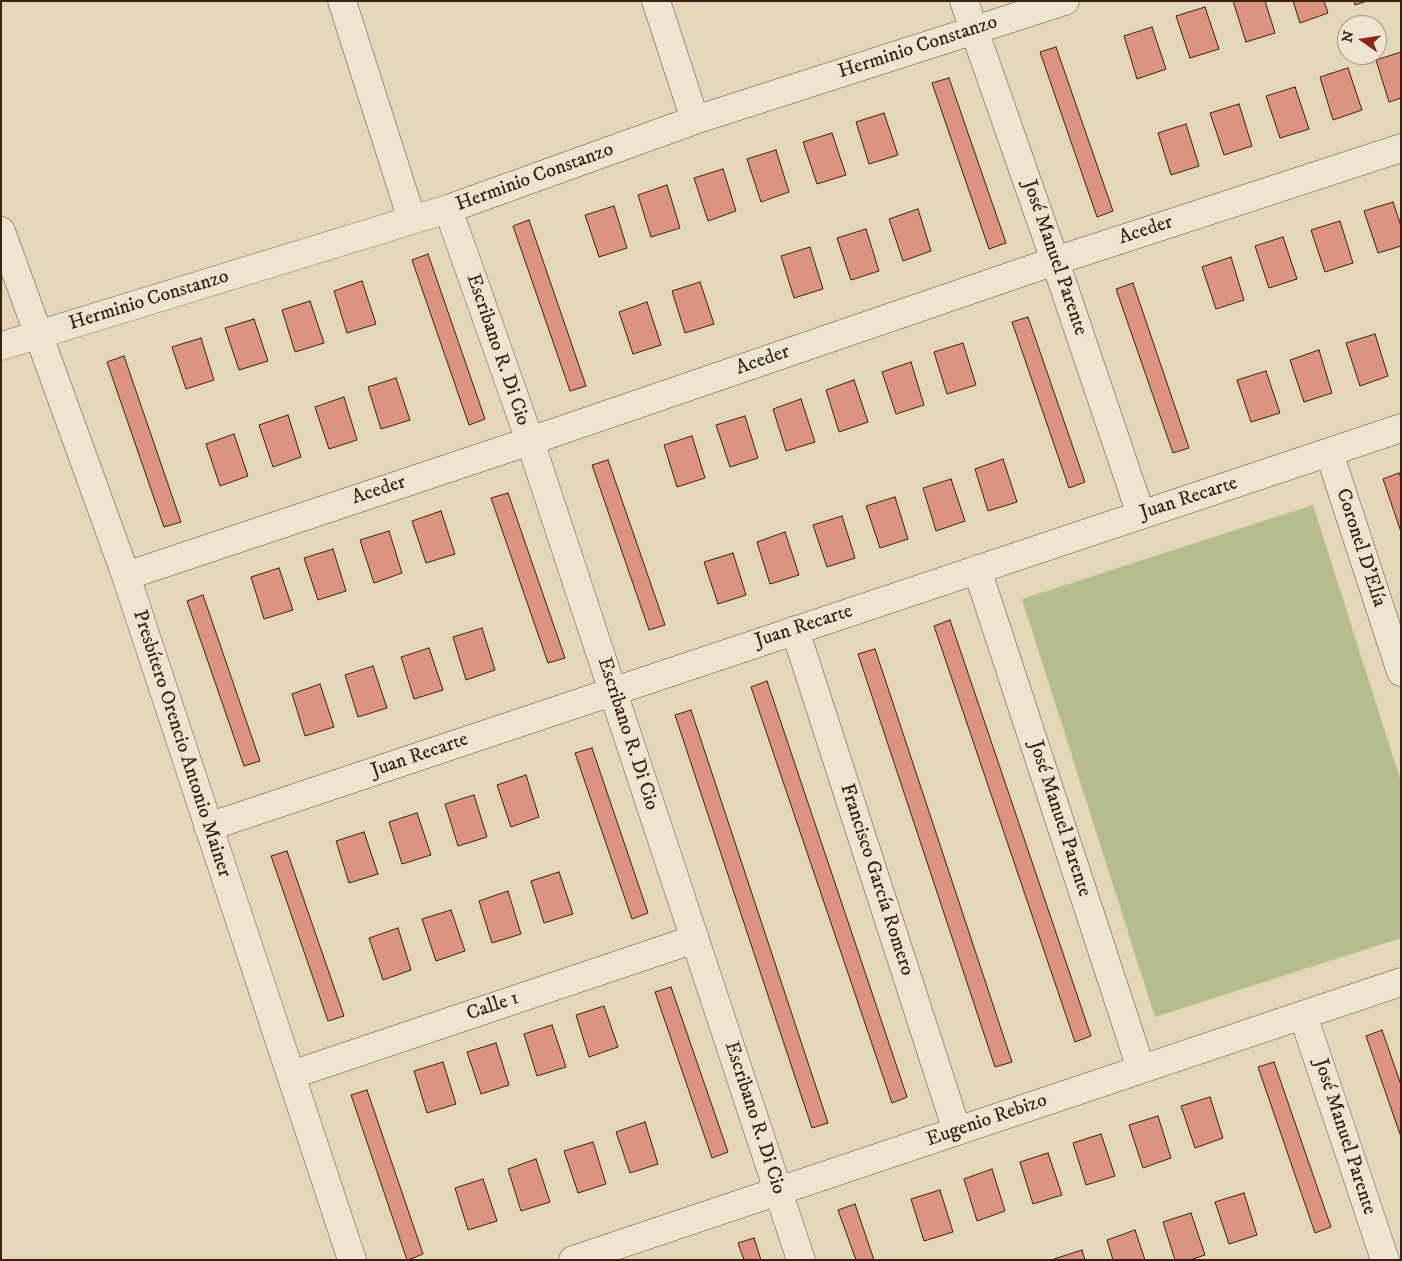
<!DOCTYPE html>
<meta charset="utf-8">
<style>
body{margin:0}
#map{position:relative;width:1402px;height:1261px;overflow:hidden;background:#e4d6b8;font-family:"IM FELL DW Pica",serif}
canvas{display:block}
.frame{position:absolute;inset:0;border:2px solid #3a2111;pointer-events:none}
.north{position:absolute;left:1337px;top:15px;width:50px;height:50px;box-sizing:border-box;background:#ede4d1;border:1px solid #a59684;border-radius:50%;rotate:283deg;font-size:14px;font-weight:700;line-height:20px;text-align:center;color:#3a2111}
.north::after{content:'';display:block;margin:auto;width:18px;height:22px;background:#8f2418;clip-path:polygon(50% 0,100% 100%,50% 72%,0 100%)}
</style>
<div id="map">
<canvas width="1402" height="1261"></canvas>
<div class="frame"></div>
<div class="north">N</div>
</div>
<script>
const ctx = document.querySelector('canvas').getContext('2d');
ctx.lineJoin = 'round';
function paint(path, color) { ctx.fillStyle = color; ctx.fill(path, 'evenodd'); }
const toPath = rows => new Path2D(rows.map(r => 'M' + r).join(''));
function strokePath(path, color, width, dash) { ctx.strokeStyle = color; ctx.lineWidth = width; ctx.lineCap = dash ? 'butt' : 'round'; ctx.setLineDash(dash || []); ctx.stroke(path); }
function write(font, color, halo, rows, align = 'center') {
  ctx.font = font + ' "IM FELL DW Pica",serif'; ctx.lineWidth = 5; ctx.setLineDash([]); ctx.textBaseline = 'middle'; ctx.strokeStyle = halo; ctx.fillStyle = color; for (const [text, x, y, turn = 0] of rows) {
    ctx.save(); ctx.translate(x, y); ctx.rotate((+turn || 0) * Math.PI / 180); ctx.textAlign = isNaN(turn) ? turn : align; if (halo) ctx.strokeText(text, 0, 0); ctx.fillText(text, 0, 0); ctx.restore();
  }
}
const green = toPath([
 [1313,505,1401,782,1401,938,1155,1017,1022,599]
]);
const building = toPath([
 [1233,1,1265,1,1275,33,1246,42,1233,1],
 [1293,1,1324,1,1328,13,1300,23,1293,1],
 [1354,1,1367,1,1355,5,1354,1],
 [1205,7,1219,49,1190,58,1176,16,1205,7],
 [1152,27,1166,69,1137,79,1124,36,1152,27],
 [1056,47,1113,211,1097,217,1040,52,1056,47],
 [1401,52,1401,98,1389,102,1376,60,1401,52],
 [1348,68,1362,110,1333,120,1320,77,1348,68],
 [949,78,1006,243,989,249,932,83,949,78],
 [1295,87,1309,129,1280,138,1266,96,1295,87],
 [1239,104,1252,146,1224,155,1210,113,1239,104],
 [884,113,898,155,869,164,856,122,884,113],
 [1186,124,1199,166,1171,175,1158,133,1186,124],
 [832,133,846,175,817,184,803,142,832,133],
 [776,150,789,192,761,202,747,159,776,150],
 [723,169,736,211,708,221,694,178,723,169],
 [667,185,680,228,651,237,638,195,667,185],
 [1393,202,1401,226,1401,246,1378,253,1364,211,1393,202],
 [614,206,627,248,599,257,585,215,614,206],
 [918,209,931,251,903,261,889,219,918,209],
 [529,220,586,386,570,391,513,226,529,220],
 [1340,221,1353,263,1325,272,1311,230,1340,221],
 [866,229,879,271,851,280,837,238,866,229],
 [1283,237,1297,279,1269,288,1255,246,1283,237],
 [810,247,823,289,794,298,781,256,810,247],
 [428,254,485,419,469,425,412,260,428,254],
 [1231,257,1244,300,1216,309,1202,267,1231,257],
 [362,281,376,324,347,333,334,291,362,281],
 [700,282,714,324,685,333,672,291,700,282],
 [1133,283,1189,448,1173,453,1116,289,1133,283],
 [310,301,324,343,295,352,282,310,310,301],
 [647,302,661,345,633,354,619,312,647,302],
 [1028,317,1085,482,1069,488,1012,322,1028,317],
 [254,319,268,361,239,370,225,328,254,319],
 [1375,334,1388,376,1360,386,1346,343,1375,334],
 [201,338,214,380,186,389,172,347,201,338],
 [963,343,976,385,947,394,934,352,963,343],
 [1319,350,1332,393,1304,402,1290,360,1319,350],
 [124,356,181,522,164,527,107,362,124,356],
 [911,362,924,405,896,414,882,372,911,362],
 [1266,371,1280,413,1251,422,1237,380,1266,371],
 [396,378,410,420,381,429,368,387,396,378],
 [854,380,868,422,839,432,826,390,854,380],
 [344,397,357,440,329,449,315,407,344,397],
 [801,399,815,442,786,451,773,409,801,399],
 [288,415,301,457,273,467,259,425,288,415],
 [745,416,758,458,730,467,716,425,745,416],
 [234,434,248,476,220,486,206,444,234,434],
 [692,436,705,478,677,487,664,445,692,436],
 [1003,459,1017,502,988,511,975,469,1003,459],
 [608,460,665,625,649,630,592,465,608,460],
 [1399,473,1401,478,1401,532,1383,479,1399,473],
 [951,479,965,521,936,531,923,488,951,479],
 [508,493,565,658,548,663,491,498,508,493],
 [895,497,908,539,880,548,866,506,895,497],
 [441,511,455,554,426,563,412,521,441,511],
 [842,516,855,558,827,567,813,525,842,516],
 [389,531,402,573,374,583,360,540,389,531],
 [785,532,799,575,770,584,757,542,785,532],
 [333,549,346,591,318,600,304,558,333,549],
 [733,553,746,595,718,604,704,562,733,553],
 [279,568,293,610,264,619,251,577,279,568],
 [203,595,260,761,244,766,187,601,203,595],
 [950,620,1091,1036,1075,1042,934,626,950,620],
 [482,628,495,670,466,680,453,637,482,628],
 [429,648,443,690,414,699,401,657,429,648],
 [875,649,1012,1062,995,1067,858,654,875,649],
 [373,666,387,708,358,717,345,675,373,666],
 [767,681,907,1097,892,1103,751,687,767,681],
 [320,684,334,727,305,736,292,694,320,684],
 [691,710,828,1123,812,1128,675,715,691,710],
 [592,748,648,913,632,919,575,753,592,748],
 [526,775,539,817,511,827,497,785,526,775],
 [474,795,487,837,458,846,445,804,474,795],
 [417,813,431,855,402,864,389,822,417,813],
 [364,832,378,874,349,883,336,841,364,832],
 [287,851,344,1016,328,1021,271,856,287,851],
 [559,872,573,914,544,923,531,881,559,872],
 [508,891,521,934,492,943,479,901,508,891],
 [451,910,465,951,436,961,422,919,451,910],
 [398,928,411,970,383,980,369,938,398,928],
 [671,987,728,1152,712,1158,655,992,671,987],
 [604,1006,618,1047,589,1057,576,1015,604,1006],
 [552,1025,566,1067,537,1076,524,1034,552,1025],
 [1382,1030,1401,1085,1401,1137,1366,1036,1382,1030],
 [496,1043,509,1085,481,1094,467,1052,496,1043],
 [443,1062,456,1104,427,1113,414,1071,443,1062],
 [1274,1062,1331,1227,1315,1233,1258,1067,1274,1062],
 [367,1090,423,1254,408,1260,407,1260,351,1095,367,1090],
 [1210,1097,1223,1138,1195,1148,1181,1106,1210,1097],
 [1158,1116,1171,1158,1143,1168,1129,1125,1158,1116],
 [645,1122,658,1164,630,1173,616,1132,645,1122],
 [1101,1134,1115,1176,1086,1185,1073,1143,1101,1134],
 [593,1142,606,1184,578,1193,564,1151,593,1142],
 [1048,1153,1062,1195,1033,1204,1020,1162,1048,1153],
 [536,1159,550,1202,521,1211,508,1169,536,1159],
 [992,1169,1005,1211,977,1221,964,1179,992,1169],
 [483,1179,497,1221,468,1230,455,1188,483,1179],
 [940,1190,953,1232,924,1241,911,1199,940,1190],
 [1244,1193,1257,1235,1229,1244,1215,1202,1244,1193],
 [855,1204,874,1260,856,1260,838,1210,855,1204],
 [1191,1213,1205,1255,1190,1260,1175,1260,1163,1222,1191,1213],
 [1135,1230,1145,1260,1113,1260,1107,1240,1135,1230],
 [754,1238,761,1260,744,1260,738,1243,754,1238],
 [1082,1250,1085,1260,1054,1260,1054,1259,1082,1250]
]);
const minor = toPath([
 [342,1,412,220],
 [656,1,695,120],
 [964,1,1055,261,1141,515],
 [448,209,530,441,801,1260],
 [1,231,126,576,352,1260],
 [1,346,448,209,695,120,1065,1],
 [1329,452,1401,672],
 [977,569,1141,1069],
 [126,576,530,441,1055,261,1401,148],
 [795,630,957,1131],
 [208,827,1401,428],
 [1303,1015,1385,1260],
 [291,1075,695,939],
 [573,1260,1401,982]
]);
const streetNames = [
 ["Herminio Constanzo",918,48,-18],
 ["Herminio Constanzo",535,178,-20],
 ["Aceder",1146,231,-18],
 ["José Manuel Parente",1054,258,71],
 ["Herminio Constanzo",149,301,-17],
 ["Escribano R. Di Cio",497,350,71],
 ["Aceder",763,361,-19],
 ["Aceder",379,491,-18],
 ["Juan Recarte",1189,499,-18],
 ["Coronel D'Elía",1360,548,72],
 ["Juan Recarte",804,627,-18],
 ["Escribano R. Di Cio",627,734,72],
 ["Presbítero Orencio Antonio Mainer",181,744,72],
 ["Juan Recarte",420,756,-19],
 ["José Manuel Parente",1059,819,72],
 ["Francisco García Romero",876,880,72],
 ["Calle 1",493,1007,-19],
 ["Escribano R. Di Cio",754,1118,72],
 ["Eugenio Rebizo",987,1121,-19],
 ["José Manuel Parente",1344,1137,72]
];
paint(green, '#b6bd8d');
paint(building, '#dc9480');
strokePath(building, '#3a2111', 1);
strokePath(minor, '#644e3b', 29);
strokePath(minor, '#ede4d1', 28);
write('20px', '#3a2111', '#ede4d1', streetNames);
</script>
